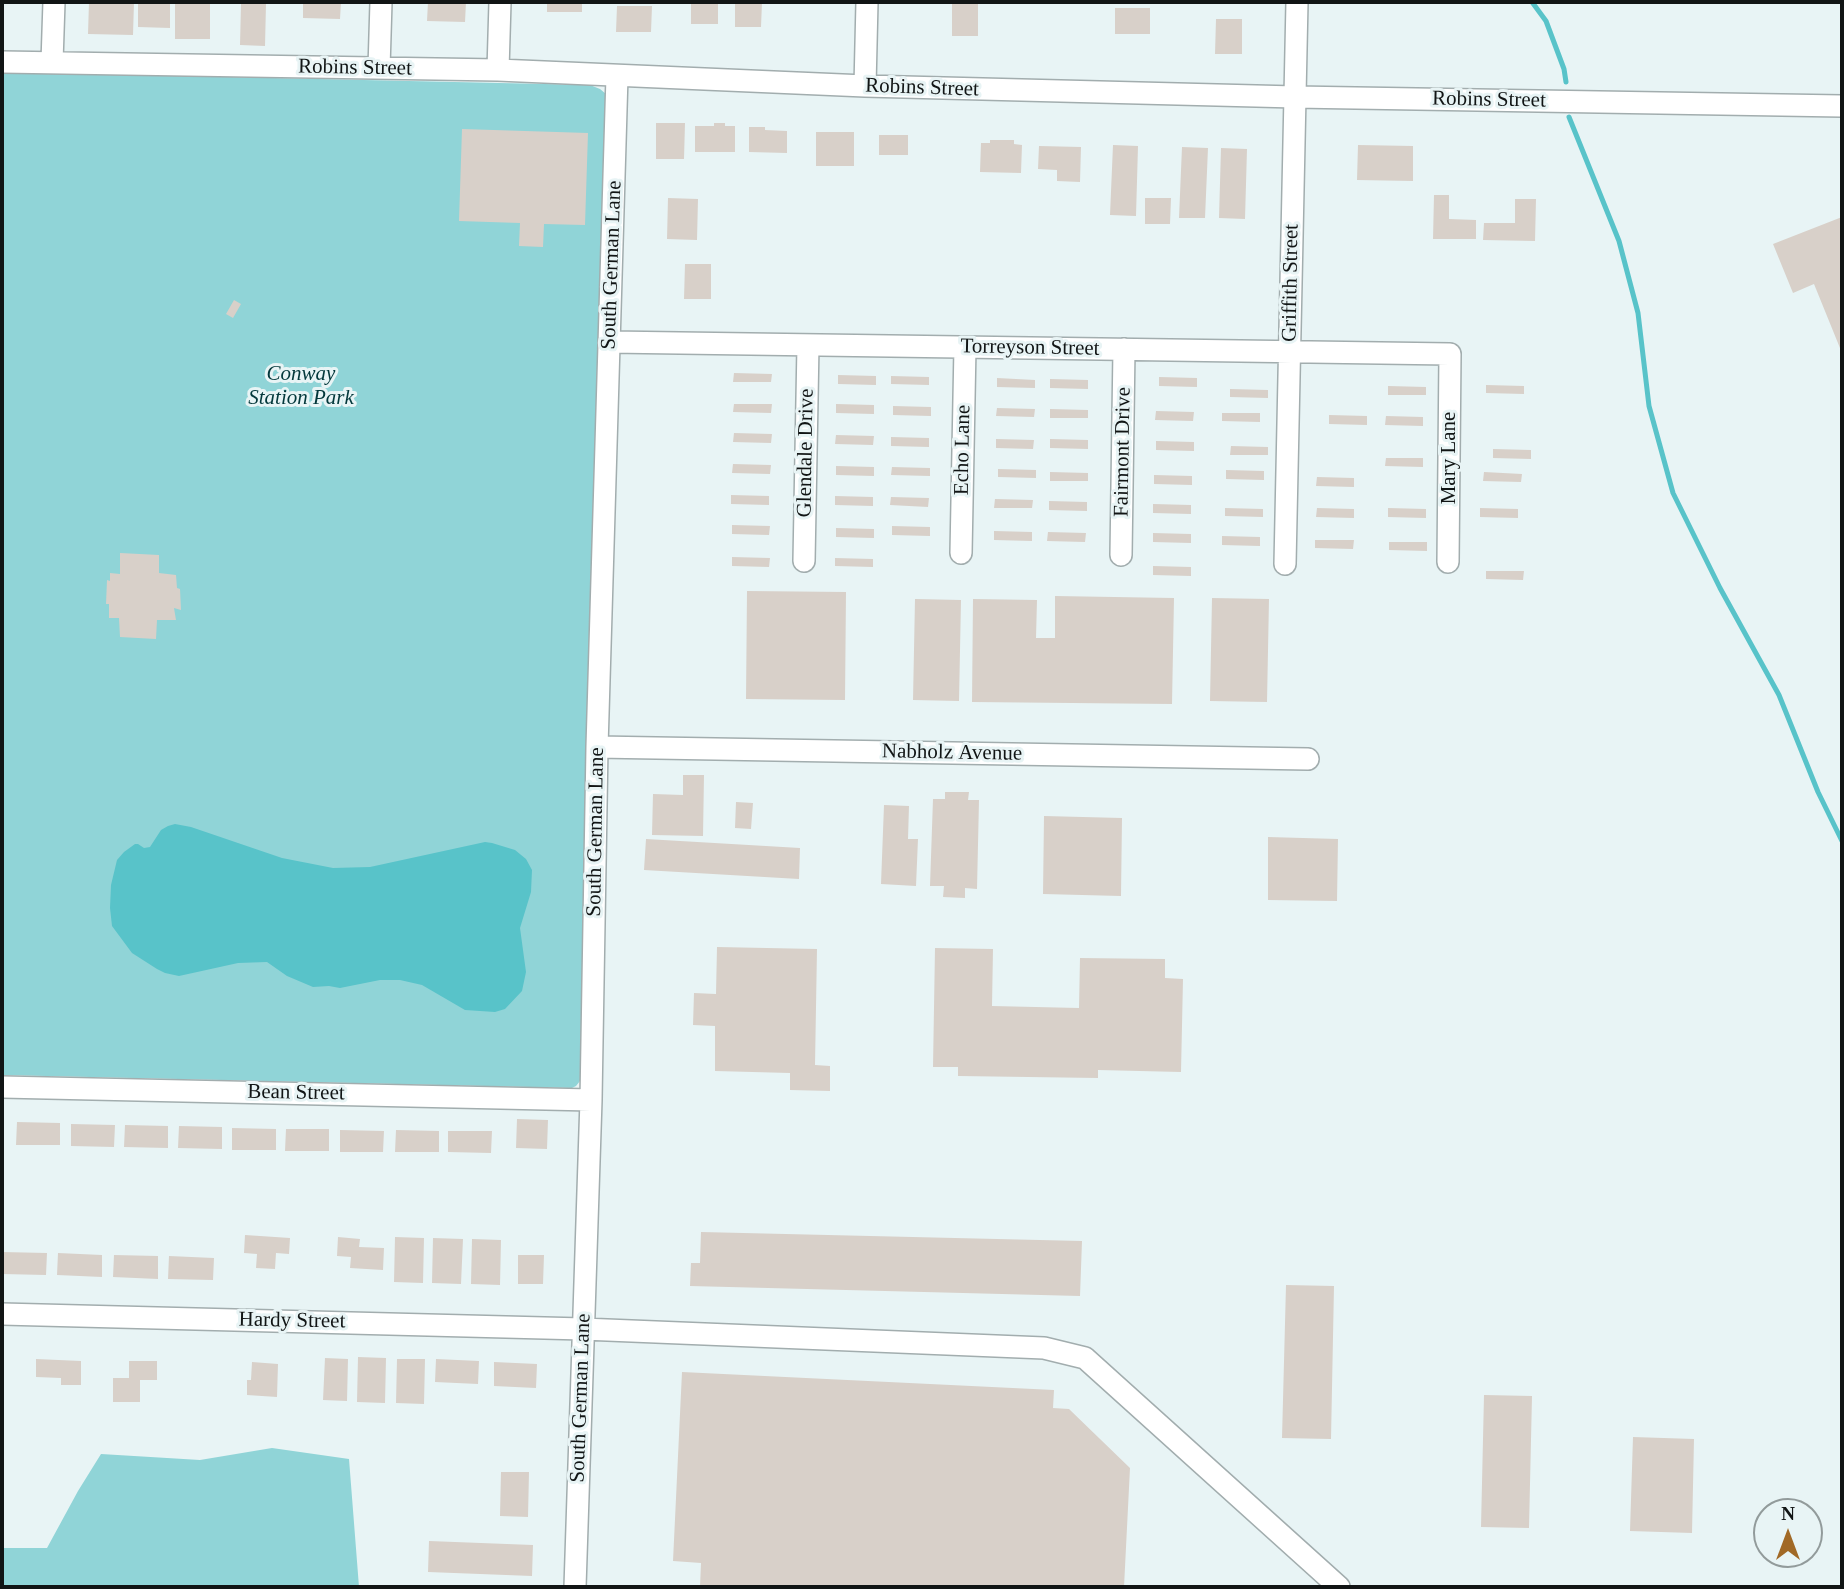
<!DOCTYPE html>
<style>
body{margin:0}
#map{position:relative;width:1844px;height:1589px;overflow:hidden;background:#e8f4f5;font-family:Georgia,serif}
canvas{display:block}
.frame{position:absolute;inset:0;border:4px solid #111515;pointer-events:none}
.north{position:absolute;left:1753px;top:1498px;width:70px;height:70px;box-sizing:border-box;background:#e8f4f5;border:2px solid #929b9b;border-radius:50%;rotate:0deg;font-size:19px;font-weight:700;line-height:28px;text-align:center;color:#111515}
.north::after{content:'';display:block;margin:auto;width:24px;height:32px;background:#a16926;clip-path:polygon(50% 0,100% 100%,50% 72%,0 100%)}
</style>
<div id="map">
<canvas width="1844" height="1589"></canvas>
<div class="frame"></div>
<div class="north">N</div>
</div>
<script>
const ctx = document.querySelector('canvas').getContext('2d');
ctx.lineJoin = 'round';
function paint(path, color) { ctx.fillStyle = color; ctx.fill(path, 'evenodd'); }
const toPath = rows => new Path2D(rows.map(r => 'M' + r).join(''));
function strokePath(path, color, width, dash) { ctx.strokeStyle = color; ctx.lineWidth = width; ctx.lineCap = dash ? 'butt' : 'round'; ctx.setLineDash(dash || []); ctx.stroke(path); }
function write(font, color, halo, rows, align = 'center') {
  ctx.font = font + ' Georgia,serif'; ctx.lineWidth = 6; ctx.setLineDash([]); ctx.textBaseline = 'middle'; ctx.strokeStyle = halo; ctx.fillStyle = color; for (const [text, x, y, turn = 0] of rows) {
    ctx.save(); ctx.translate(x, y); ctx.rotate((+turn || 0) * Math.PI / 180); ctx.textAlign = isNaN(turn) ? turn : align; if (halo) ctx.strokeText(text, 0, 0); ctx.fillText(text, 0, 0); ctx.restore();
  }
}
const green = toPath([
 [2,72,590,85,600,89,606,94,607,98,581,1076,580,1081,576,1086,572,1088,2,1075],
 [272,1448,349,1459,359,1587,2,1587,2,1548,47,1548,78,1491,101,1454,200,1460]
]);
const water = toPath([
 [175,824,191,827,282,858,333,868,370,867,485,842,492,843,515,850,526,859,532,870,531,892,520,928,526,972,522,991,505,1009,495,1012,465,1010,422,985,400,980,380,980,340,988,329,986,313,987,287,976,267,962,238,963,179,976,165,973,157,969,132,953,112,926,110,908,111,885,117,860,124,852,135,844,138,844,144,848,150,847,161,830,168,826]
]);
const stream = toPath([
 [1532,2,1546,21,1564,69,1566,82],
 [1569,117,1619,241,1638,313,1649,406,1673,493,1720,588,1779,695,1818,792,1842,841]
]);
const building = toPath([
 [89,2,134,2,133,35,88,34],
 [138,2,170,2,170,28,138,27],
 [175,2,210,2,210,39,175,39],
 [303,2,341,2,340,19,303,18],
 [428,2,466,2,465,22,427,21],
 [547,2,582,2,582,12,547,12],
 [691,2,718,2,718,24,691,24],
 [735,2,762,2,761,27,735,27],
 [952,2,978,2,978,36,952,36],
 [241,4,266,4,265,46,240,45],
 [617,6,652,6,651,32,616,32],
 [1115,8,1150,8,1150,34,1115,34],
 [1216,19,1242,19,1242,54,1215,54],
 [656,123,685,123,684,159,656,159],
 [714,123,725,123,725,126,735,126,735,152,695,152,695,126,714,126],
 [749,127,765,127,765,130,787,131,787,153,749,152],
 [462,129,588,133,585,225,544,224,543,247,519,246,520,223,459,221],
 [816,132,854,132,854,166,816,166],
 [879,135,908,135,908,155,879,155],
 [990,140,1014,140,1014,144,1022,145,1021,173,980,172,981,143,990,143],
 [1113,145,1138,146,1136,216,1110,215],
 [1358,145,1413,146,1413,181,1357,180],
 [1039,146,1081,147,1080,182,1057,181,1057,170,1038,169],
 [1182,147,1208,148,1205,218,1179,218],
 [1221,148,1247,149,1245,219,1219,218],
 [1434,195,1449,195,1449,219,1476,220,1476,239,1433,239],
 [668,198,698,199,697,240,667,239],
 [1145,198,1171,198,1170,224,1145,224],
 [1515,199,1536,199,1535,241,1483,240,1484,223,1515,223],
 [1842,217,1842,353,1814,284,1793,293,1773,244],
 [685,264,711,264,711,299,684,299],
 [234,300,241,304,233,318,226,314],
 [734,373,772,374,771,382,733,382],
 [838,375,876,376,876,385,838,384],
 [891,376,929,377,929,385,891,384],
 [1159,377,1197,378,1197,387,1159,386],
 [997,378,1035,380,1035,388,997,387],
 [1050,379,1088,380,1088,389,1050,388],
 [1486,385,1524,386,1524,394,1486,393],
 [1388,386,1426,387,1426,395,1388,395],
 [1230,389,1268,390,1268,398,1230,397],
 [734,404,772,404,771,413,733,412],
 [836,404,874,405,874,414,836,413],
 [893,406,931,407,931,416,893,415],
 [997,408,1035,409,1034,417,996,416],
 [1050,409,1088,410,1088,418,1050,418],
 [1156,411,1194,412,1193,421,1155,420],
 [1222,413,1260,413,1260,422,1222,421],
 [1329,415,1367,416,1367,425,1329,424],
 [1386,416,1423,417,1423,426,1385,425],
 [734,433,772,434,771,443,733,442],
 [836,435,874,436,873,445,835,444],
 [891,437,929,438,929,447,891,446],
 [996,439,1034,440,1033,449,996,448],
 [1050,439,1088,440,1088,449,1050,448],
 [1156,441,1194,442,1194,451,1156,450],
 [1231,446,1268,447,1268,455,1230,455],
 [1493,449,1531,450,1531,459,1493,458],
 [1386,458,1423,458,1423,467,1385,466],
 [733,464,771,465,770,474,732,473],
 [836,466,874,467,874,476,836,475],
 [892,467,930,468,930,476,891,475],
 [998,469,1036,470,1036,478,998,477],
 [1226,470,1264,471,1264,480,1226,479],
 [1050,472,1088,473,1088,481,1050,481],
 [1484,472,1522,474,1521,482,1483,481],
 [1154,475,1192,476,1192,485,1154,484],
 [1317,477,1354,478,1354,487,1316,486],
 [731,495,769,496,769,505,731,504],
 [835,496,873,497,873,506,835,505],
 [891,497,929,498,928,507,890,505],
 [995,499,1033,500,1032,508,994,508],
 [1049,501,1087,502,1087,511,1049,510],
 [1153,504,1191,505,1191,514,1153,513],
 [1225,508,1263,509,1263,517,1225,516],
 [1317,508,1354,509,1354,518,1316,517],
 [1388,508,1426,509,1426,518,1388,517],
 [1480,508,1518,509,1518,518,1480,517],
 [732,525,770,526,769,535,732,534],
 [892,526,930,527,930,536,892,535],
 [836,528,874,529,874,538,836,537],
 [994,531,1032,532,1032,541,994,540],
 [1048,532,1086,533,1085,542,1047,541],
 [1153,533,1191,534,1191,543,1153,542],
 [1222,536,1260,537,1260,546,1222,545],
 [1315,540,1354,540,1353,549,1315,548],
 [1389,542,1427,542,1427,551,1389,550],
 [120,553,159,555,159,573,176,575,177,588,180,589,181,610,174,608,176,620,157,620,156,639,120,637,119,618,109,618,109,604,106,604,107,580,110,581,110,573,120,574],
 [732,557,770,558,769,567,732,566],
 [835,558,873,559,873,567,835,566],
 [1153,566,1191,567,1191,576,1153,575],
 [1486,571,1524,571,1523,580,1486,579],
 [747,591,846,592,845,700,746,699],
 [1055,596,1174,598,1172,704,972,702,973,599,1037,600,1036,638,1055,638],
 [1212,598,1269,599,1267,702,1210,701],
 [915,599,961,600,959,701,913,700],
 [683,775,704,775,703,836,652,835,653,794,683,795],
 [945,792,969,792,968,800,979,800,977,889,965,888,965,898,943,897,944,886,930,886,933,799,945,799],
 [736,802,753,803,751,829,735,828],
 [884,805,909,806,908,839,918,839,916,886,881,884],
 [1044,816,1122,818,1121,896,1043,894],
 [1268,837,1338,839,1337,901,1268,900],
 [646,839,800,848,799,879,644,870],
 [717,947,817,949,815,1065,830,1066,830,1091,790,1090,790,1073,715,1071,715,1026,693,1025,694,993,716,994],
 [935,948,993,949,992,1006,1079,1008,1080,958,1165,959,1165,978,1183,979,1181,1072,1098,1070,1098,1078,958,1076,958,1067,933,1067],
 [517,1119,548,1120,547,1149,516,1148],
 [17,1122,60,1123,60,1145,16,1145],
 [71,1124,115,1125,114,1147,71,1146],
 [125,1125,168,1126,168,1148,124,1147],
 [179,1126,222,1127,222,1149,178,1148],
 [232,1128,276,1129,276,1150,232,1150],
 [286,1129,329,1129,329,1151,285,1151],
 [340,1130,384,1131,383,1152,340,1152],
 [396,1130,439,1131,439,1152,395,1152],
 [448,1131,492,1131,491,1153,448,1152],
 [701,1232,1082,1241,1080,1296,690,1286,691,1263,700,1263],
 [245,1235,290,1238,289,1254,276,1253,275,1269,256,1268,257,1254,244,1253],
 [338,1237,360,1239,359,1247,384,1248,383,1270,350,1268,351,1257,337,1256],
 [395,1237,424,1238,423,1283,394,1282],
 [433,1238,463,1239,461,1284,432,1283],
 [472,1239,501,1240,500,1285,471,1284],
 [2,1252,47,1253,46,1275,2,1274],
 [58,1253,102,1255,102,1277,57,1275],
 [114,1255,158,1256,158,1279,113,1277],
 [518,1255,544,1255,543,1284,518,1284],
 [169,1256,214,1258,213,1280,168,1279],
 [1286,1285,1334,1286,1331,1439,1282,1438],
 [358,1357,386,1358,385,1403,357,1402],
 [325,1358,348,1359,347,1401,323,1400],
 [36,1359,81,1361,81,1385,61,1385,61,1378,36,1377],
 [397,1359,425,1359,424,1404,396,1403],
 [436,1359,479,1361,478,1384,435,1382],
 [129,1361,157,1361,157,1380,140,1380,140,1402,113,1402,113,1378,129,1378],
 [252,1362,278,1364,277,1397,247,1395,247,1380,251,1380],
 [494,1362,537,1364,536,1388,494,1386],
 [682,1372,1054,1390,1053,1408,1069,1409,1130,1468,1124,1587,700,1587,701,1563,673,1561],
 [1484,1395,1532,1396,1529,1528,1481,1527],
 [1633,1437,1694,1439,1692,1533,1630,1531],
 [501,1472,529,1472,528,1517,500,1516],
 [429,1541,533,1545,532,1576,428,1572]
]);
const minor = toPath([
 [2,62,498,70,865,86,1295,97,1842,106],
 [52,62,54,2],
 [379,68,381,2],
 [498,70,500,2],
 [865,86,867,2],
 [610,342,1450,354,1448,562],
 [961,553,965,347],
 [1121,555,1124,349],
 [804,561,808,345],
 [1285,564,1297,2],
 [597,747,1308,759],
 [2,1087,591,1100],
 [2,1314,583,1329,1044,1348,1085,1358,1339,1587],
 [575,1587,591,1100,597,747,617,76]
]);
const streetNames = [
 ["Robins Street",355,68,1],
 ["Robins Street",922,88,2],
 ["Robins Street",1489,100,1],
 ["South German Lane",612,265,-88],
 ["Griffith Street",1291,283,-89],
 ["Torreyson Street",1030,348,1],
 ["Echo Lane",963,450,-89],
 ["Fairmont Drive",1123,452,-89],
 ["Glendale Drive",806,453,-89],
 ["Mary Lane",1449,458,-90],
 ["Nabholz Avenue",952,753,1],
 ["South German Lane",596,832,-89],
 ["Bean Street",296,1093,1],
 ["Hardy Street",292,1321,1],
 ["South German Lane",581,1398,-88]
];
const parkNames = [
 ["Conway",301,374],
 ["Station Park",301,398]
];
paint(green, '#90d4d7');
paint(water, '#58c3c9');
strokePath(stream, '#58c3c9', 5);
paint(building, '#d8d0c9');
strokePath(minor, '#a2adae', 24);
strokePath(minor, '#fff', 21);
write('21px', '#111515', '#e8f4f5', streetNames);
write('italic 21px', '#03383b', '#e8f4f5', parkNames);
</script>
